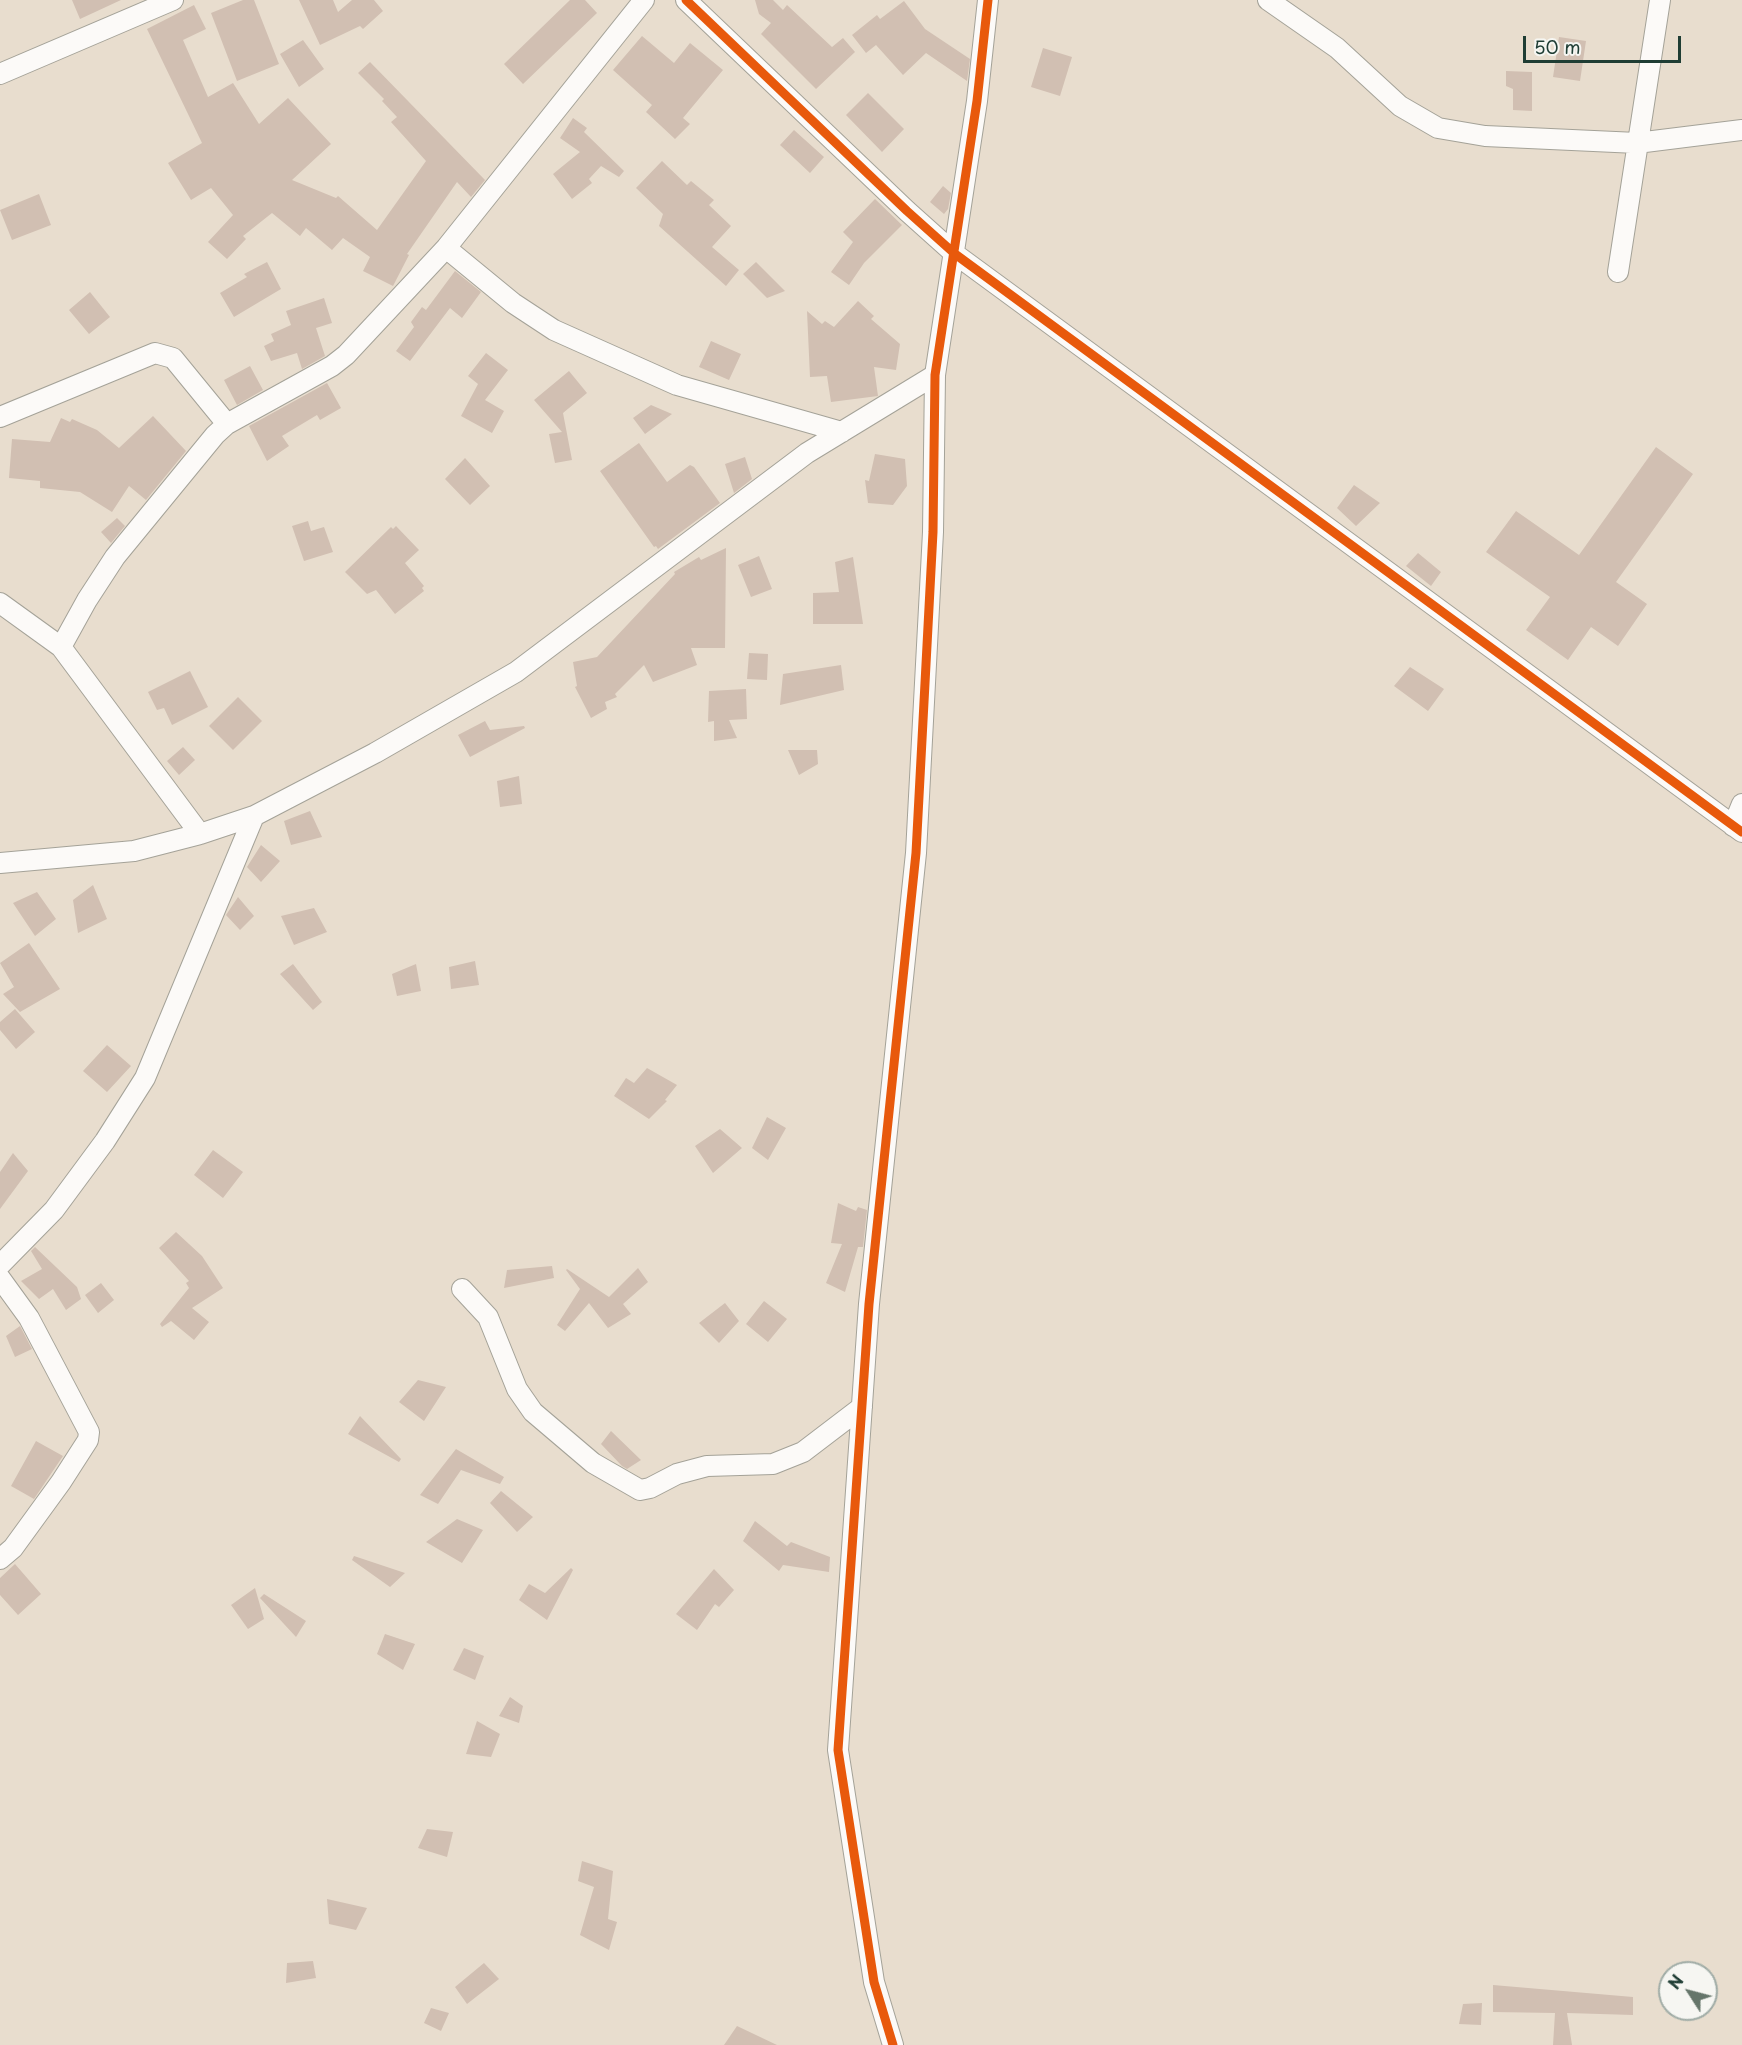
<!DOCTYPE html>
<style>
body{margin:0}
#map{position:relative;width:1742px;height:2045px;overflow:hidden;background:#e8ddce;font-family:"Playpen Sans",sans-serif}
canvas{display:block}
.north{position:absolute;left:1658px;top:1961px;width:60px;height:60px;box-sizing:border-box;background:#f6f6f2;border:2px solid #a0aca6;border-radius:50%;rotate:306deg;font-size:16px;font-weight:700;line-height:24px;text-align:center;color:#1f3d34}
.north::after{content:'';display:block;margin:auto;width:21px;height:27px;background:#65756a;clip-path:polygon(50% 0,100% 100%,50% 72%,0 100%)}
.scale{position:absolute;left:1523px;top:36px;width:158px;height:27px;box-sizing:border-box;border:3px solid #1f3d34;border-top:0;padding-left:8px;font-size:18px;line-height:21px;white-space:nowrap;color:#1f3d34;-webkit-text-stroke:4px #f6f6f2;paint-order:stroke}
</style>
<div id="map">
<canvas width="1742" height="2045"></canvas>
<div class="north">N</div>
<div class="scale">50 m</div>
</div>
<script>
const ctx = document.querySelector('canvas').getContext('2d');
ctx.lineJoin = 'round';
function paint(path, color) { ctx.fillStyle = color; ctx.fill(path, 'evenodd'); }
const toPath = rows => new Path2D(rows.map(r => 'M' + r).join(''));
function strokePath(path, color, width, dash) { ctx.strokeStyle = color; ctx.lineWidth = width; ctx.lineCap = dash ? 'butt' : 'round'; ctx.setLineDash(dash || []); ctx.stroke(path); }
const building = toPath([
 [72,0,121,0,80,19],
 [243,0,254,0,279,64,237,81,211,13],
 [299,0,333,0,338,12,352,0,374,0,383,11,363,29,360,26,320,45],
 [570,0,585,0,597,13,523,84,504,64],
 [755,0,773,0,783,10,787,5,832,47,843,38,855,52,816,89,761,34,771,23,759,14],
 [904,1,925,29,970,59,967,81,926,53,903,75,876,45,866,53,852,35,877,15,880,19],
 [194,5,206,29,183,40,208,97,233,83,259,124,288,98,331,144,292,180,336,198,338,196,377,230,426,161,391,122,397,117,382,101,384,99,358,73,370,62,485,180,471,197,457,182,407,254,409,255,393,286,363,271,370,257,343,238,332,250,306,228,300,236,272,213,243,236,246,239,227,259,208,242,233,215,211,188,191,200,168,163,202,143,147,29],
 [642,36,674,63,690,43,723,70,683,118,690,124,675,139,646,112,652,105,613,70],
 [1559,37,1586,41,1580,81,1553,77],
 [303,40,324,69,299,87,280,54],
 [1043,48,1072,57,1060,96,1031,87],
 [1506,71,1532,72,1532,111,1513,110,1513,89,1506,86],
 [868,93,904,129,882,152,846,115],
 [573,118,587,128,584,132,624,171,619,177,601,166,589,179,592,183,572,199,553,174,580,152,560,138],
 [794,130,824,157,810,173,780,145],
 [662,161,687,185,691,181,714,200,709,205,731,226,712,247,739,270,726,286,659,226,663,214,636,188],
 [943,186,951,193,948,209,944,214,930,202],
 [39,194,51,225,12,240,0,210],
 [875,199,902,225,864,263,849,285,831,272,853,242,843,232],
 [267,262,281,289,234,317,220,293,247,277,244,274],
 [756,262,785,291,767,298,743,274],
 [455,271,481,292,462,318,450,308,410,361,396,351,414,327,411,322,422,307,426,310],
 [90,292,110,317,89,334,69,310],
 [324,298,332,323,316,328,325,356,302,369,297,353,271,361,264,346,274,341,271,334,291,325,286,311],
 [858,301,874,316,871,319,900,344,896,370,874,367,878,396,831,402,827,376,810,377,807,311,822,324,825,321,834,327],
 [711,341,741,354,729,380,699,367],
 [486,353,508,370,485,400,504,411,492,433,461,416,478,384,468,376],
 [250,366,263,390,237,405,224,380],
 [569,371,587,393,563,413,572,460,555,463,549,434,562,432,534,400],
 [327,383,341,408,320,420,317,415,282,436,289,446,267,461,249,426],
 [651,405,672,414,645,434,633,418],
 [153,416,186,451,146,500,129,486,112,512,80,492,40,488,40,481,9,478,12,439,50,442,61,418,70,422,72,419,97,430,119,448],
 [639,443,667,482,690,465,694,467,720,503,658,549,656,546,654,547,600,471],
 [1656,447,1693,474,1616,582,1647,604,1618,646,1591,627,1568,660,1526,630,1550,597,1486,552,1516,511,1579,555],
 [875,454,905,459,907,486,893,505,868,503,865,480,869,481],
 [745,457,752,479,734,493,725,464],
 [465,458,490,486,470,505,445,479],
 [1354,485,1380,503,1356,526,1337,508],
 [117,518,125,526,111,543,101,532],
 [308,521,311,531,324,527,333,552,304,561,292,526],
 [396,526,419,550,405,563,424,586,422,588,424,591,395,614,376,590,367,594,345,572,391,527,393,529],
 [726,548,725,648,691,648,697,665,653,682,644,665,615,694,617,697,605,702,607,709,591,718,575,687,577,686,573,662,597,657,675,574,674,572,699,557,701,560],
 [1418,553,1441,572,1431,586,1406,566],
 [759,556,772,589,751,597,738,565],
 [853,557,863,624,813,624,813,593,839,592,835,562],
 [749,653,768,654,767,680,747,679],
 [841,665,844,690,780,705,783,674],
 [1410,667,1444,689,1428,711,1394,686],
 [190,671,208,707,172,725,164,708,157,710,148,692],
 [746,689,747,719,729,720,737,738,714,741,714,721,708,722,709,691],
 [238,697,262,721,233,750,209,726],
 [485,721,490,730,524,726,525,728,470,757,458,735],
 [183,747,195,760,179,775,167,761],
 [788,750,817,750,818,764,799,775],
 [519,776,522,804,500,807,497,781],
 [310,811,322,837,291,845,284,821],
 [261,845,280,861,261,882,247,867],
 [93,885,107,919,78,933,73,900],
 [37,892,56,919,35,936,13,903],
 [238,897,254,916,240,930,226,915],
 [314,908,327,932,294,945,281,916],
 [29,943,60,989,20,1012,3,994,14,987,0,963],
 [475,961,479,985,451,989,449,967],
 [293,964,322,1002,313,1010,280,974],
 [416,964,421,991,397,996,392,974],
 [15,1009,35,1032,16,1049,0,1030,0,1022],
 [107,1045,131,1066,107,1092,83,1071],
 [647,1068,677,1085,665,1100,667,1101,649,1119,614,1096,626,1078,634,1083],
 [767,1117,786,1128,768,1160,752,1148],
 [720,1129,742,1148,713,1173,695,1146],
 [213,1150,243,1172,223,1198,194,1175],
 [13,1153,28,1171,0,1209,0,1172],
 [838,1203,856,1211,858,1207,867,1210,863,1247,858,1247,845,1292,826,1283,842,1244,831,1243],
 [176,1232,202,1256,223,1288,192,1308,209,1322,194,1340,171,1321,162,1327,160,1324,189,1288,186,1283,189,1281,159,1248],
 [35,1247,77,1287,81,1299,66,1310,53,1289,39,1299,21,1281,42,1269,31,1251],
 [552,1266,554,1278,504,1288,507,1270],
 [638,1268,648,1282,623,1304,631,1314,608,1328,589,1303,565,1331,557,1325,580,1289,566,1270,567,1269,609,1297],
 [101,1283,114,1300,98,1313,85,1295],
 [764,1301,787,1319,768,1342,746,1324],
 [725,1303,739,1321,719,1343,699,1323],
 [20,1326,32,1349,15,1357,6,1336],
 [418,1380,446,1387,424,1421,399,1402],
 [360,1416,401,1459,399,1462,348,1434],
 [611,1431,641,1460,627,1469,622,1466,601,1444],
 [36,1441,63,1456,34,1499,11,1486],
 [456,1449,504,1477,500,1484,461,1470,438,1504,420,1495],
 [501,1491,533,1517,517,1532,490,1503],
 [457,1519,483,1530,462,1563,426,1542],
 [755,1521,787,1546,791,1542,830,1557,829,1572,783,1565,779,1571,743,1541],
 [354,1556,405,1573,390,1587,352,1560],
 [15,1564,41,1594,18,1615,0,1595,0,1578],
 [571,1568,573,1570,547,1620,519,1600,529,1584,545,1593],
 [714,1569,734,1590,719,1607,715,1604,697,1630,676,1614],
 [255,1588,264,1619,248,1629,231,1605],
 [264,1594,306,1621,296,1637,260,1598],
 [385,1634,415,1644,403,1670,377,1654],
 [464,1648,484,1656,475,1680,453,1670],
 [510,1697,523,1706,519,1723,499,1716],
 [477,1721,500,1734,491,1757,466,1754],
 [427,1829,453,1832,447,1857,418,1848],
 [582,1861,613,1871,608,1919,617,1922,609,1950,580,1935,594,1887,578,1881],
 [327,1899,367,1908,356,1930,329,1924],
 [313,1961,316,1978,286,1983,287,1963],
 [484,1963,499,1979,467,2004,455,1987],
 [1493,1985,1633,1997,1633,2015,1567,2013,1572,2045,1553,2045,1555,2013,1493,2012],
 [1482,2003,1481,2025,1459,2024,1463,2004],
 [431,2008,449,2013,441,2031,424,2023],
 [737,2026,777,2045,724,2045]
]);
const street = toPath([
 [686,0,907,211,955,254,1742,832],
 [1268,0,1337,48,1400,106,1438,128,1485,136,1637,143,1742,130],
 [0,74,173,0],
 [446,248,513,303,554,330,677,385,842,432],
 [1618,272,1660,0],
 [0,417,155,353,173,358,227,424],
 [0,603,61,647],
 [1733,826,1742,804],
 [200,834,61,647,87,600,115,557,215,435,227,424,332,366,346,355,446,248,644,0],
 [0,863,134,851,200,834,254,816,375,753,516,672,807,453,935,375],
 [0,1265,54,1210,105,1141,145,1078,254,816],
 [0,1278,29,1318,89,1432,88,1440,61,1482,13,1548,0,1559],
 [462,1289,488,1317,517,1389,533,1412,593,1463,640,1490,650,1488,677,1474,707,1466,773,1464,803,1452,862,1407],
 [893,2045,874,1982,838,1750,869,1304,916,853,933,532,935,375,977,101,988,0]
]);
const cycleway = toPath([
 [686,0,907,211,955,254,1742,832],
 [893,2045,874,1982,838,1750,869,1304,916,853,933,532,935,375,977,101,988,0]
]);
paint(building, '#d1bfb2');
strokePath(street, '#a4a298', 22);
strokePath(street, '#fcfaf8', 20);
strokePath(cycleway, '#e8590c', 9);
</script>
